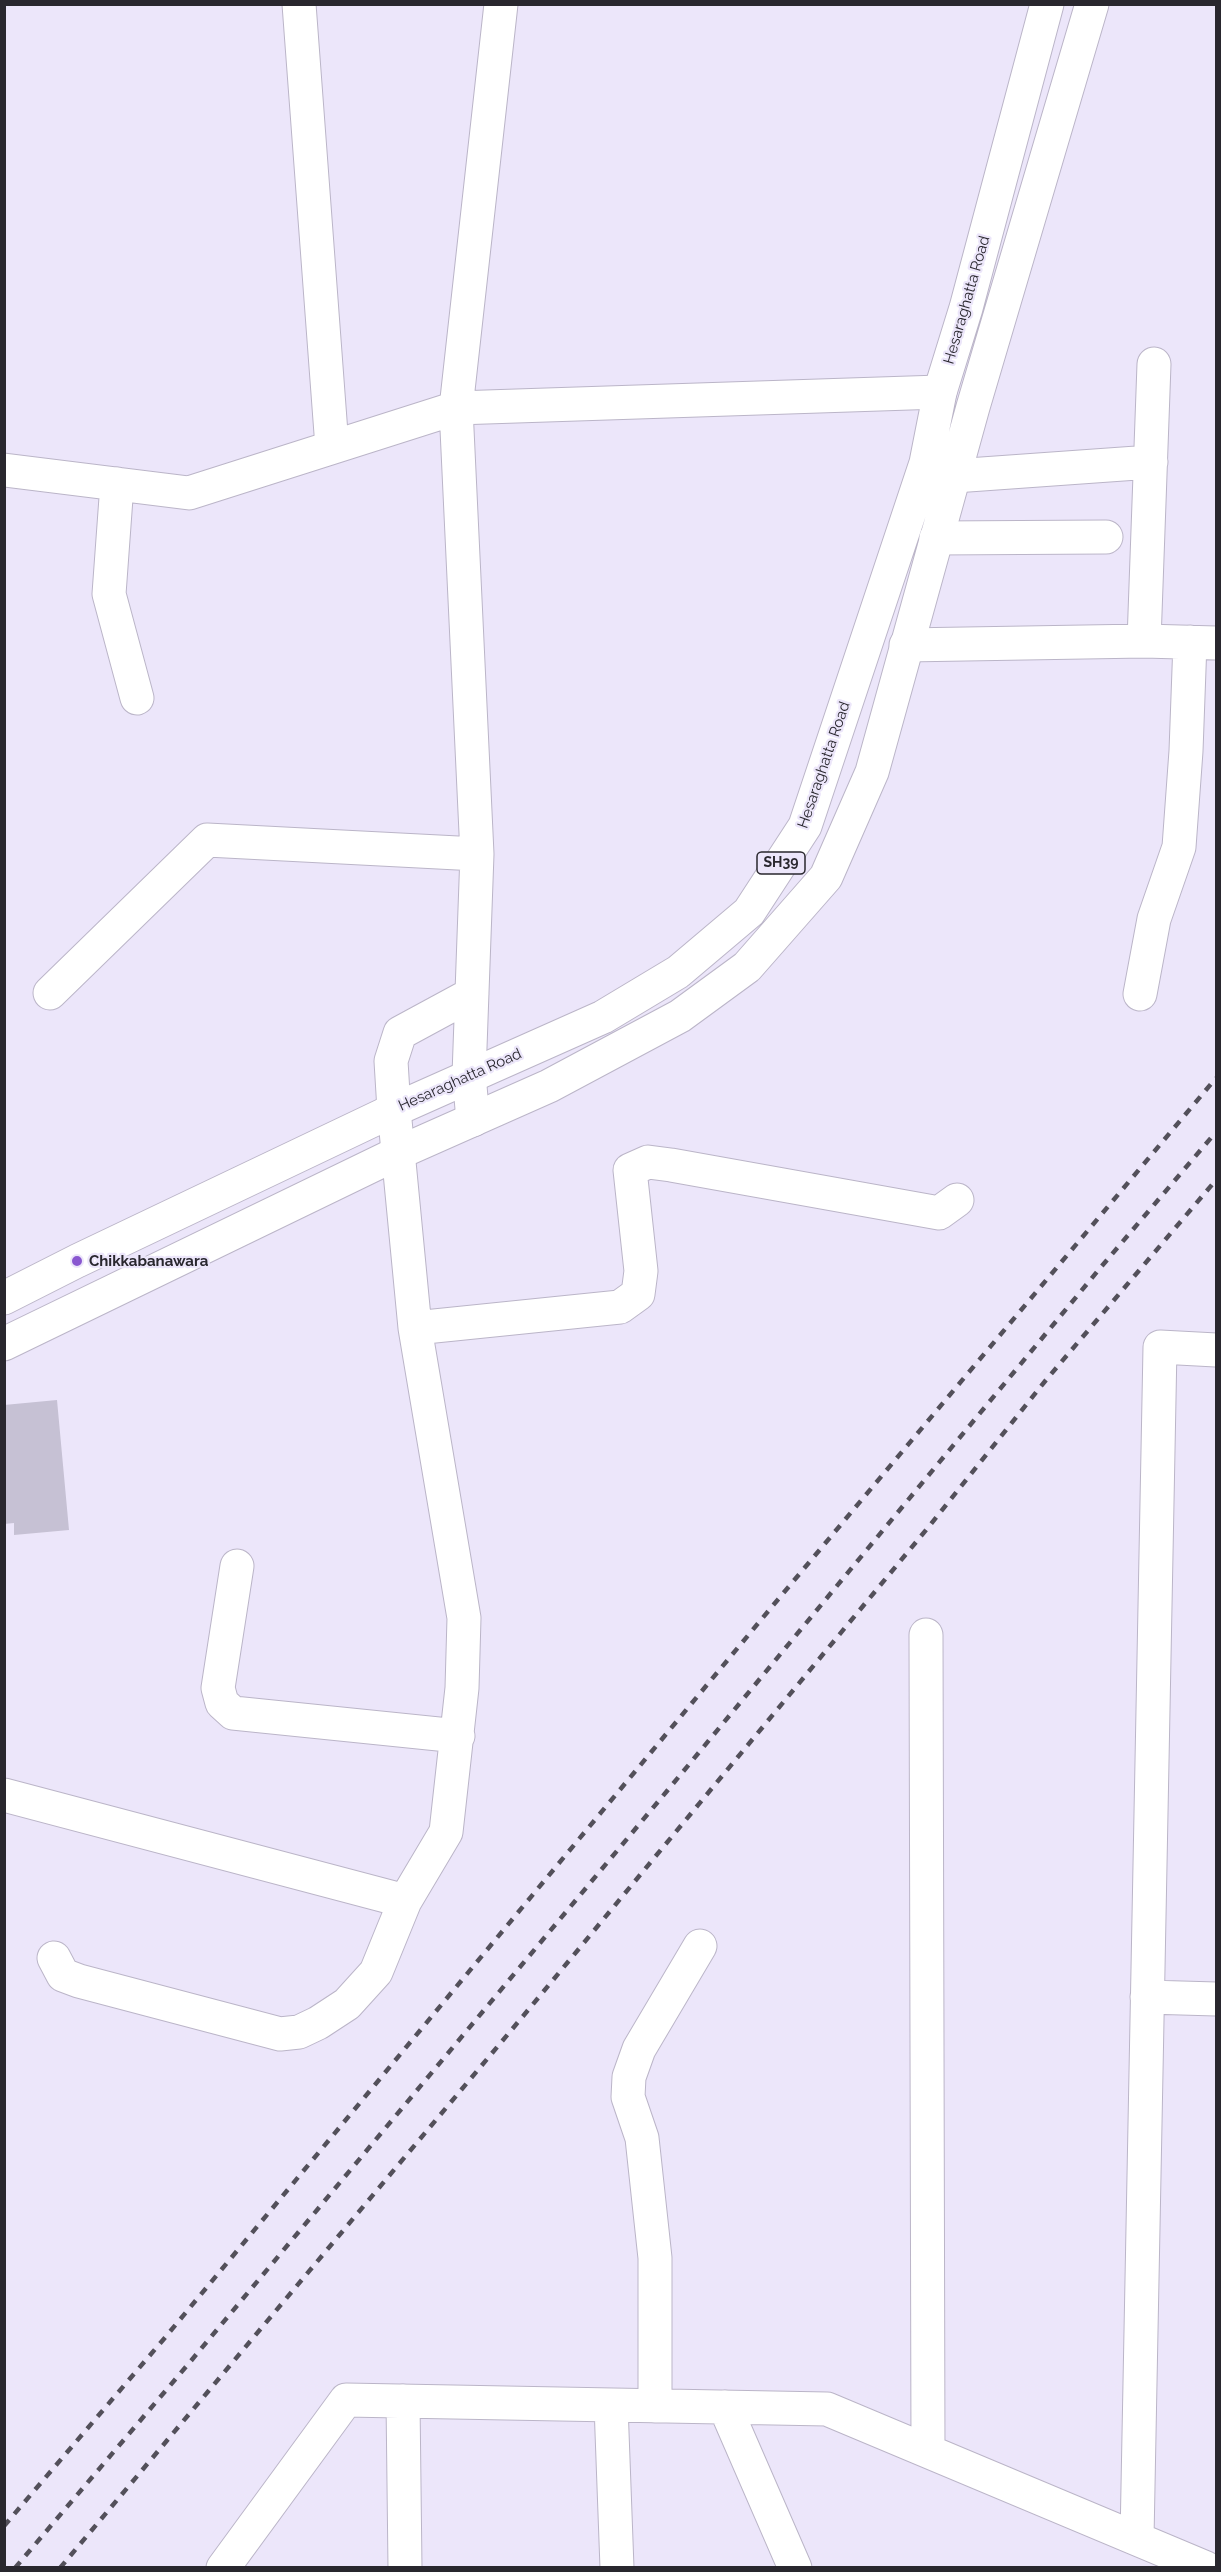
<!DOCTYPE html>
<style>
body{margin:0}
#map{position:relative;width:1221px;height:2572px;overflow:hidden;background:#ece6fa;font-family:Raleway,sans-serif}
canvas{display:block}
.frame{position:absolute;inset:0;border:6px solid #29272e;pointer-events:none}
</style>
<div id="map">
<canvas width="1221" height="2572"></canvas>
<div class="frame"></div>
</div>
<script>
const ctx = document.querySelector('canvas').getContext('2d');
ctx.lineJoin = 'round';
function paint(path, color) { ctx.fillStyle = color; ctx.fill(path, 'evenodd'); }
const toPath = rows => new Path2D(rows.map(r => 'M' + r).join(''));
function strokePath(path, color, width, dash) { ctx.strokeStyle = color; ctx.lineWidth = width; ctx.lineCap = dash ? 'butt' : 'round'; ctx.setLineDash(dash || []); ctx.stroke(path); }
function write(font, color, halo, rows, align = 'center') {
  ctx.font = font + ' Raleway,sans-serif'; ctx.lineWidth = 4.5; ctx.setLineDash([]); ctx.textBaseline = 'middle'; ctx.strokeStyle = halo; ctx.fillStyle = color; for (const [text, x, y, turn = 0] of rows) {
    ctx.save(); ctx.translate(x, y); ctx.rotate((+turn || 0) * Math.PI / 180); ctx.textAlign = isNaN(turn) ? turn : align; if (halo) ctx.strokeText(text, 0, 0); ctx.fillText(text, 0, 0); ctx.restore();
  }
}
const building = toPath([
 [57,1400,69,1530,14,1535,14,1523,4,1524,4,1405]
]);
const minor = toPath([
 [299,4,332,447],
 [501,4,456,408,940,392],
 [4,470,189,493,456,408,477,854,469,1075,473,1120],
 [954,476,1151,462],
 [117,484,109,594,137,698],
 [936,538,1106,537],
 [1144,641,1154,364],
 [906,645,1144,641,1216,643],
 [50,993,207,840,477,854],
 [1140,994,1154,919,1179,847,1186,751,1190,642],
 [415,1328,620,1307,638,1294,641,1271,630,1170,648,1162,671,1165,939,1213,957,1200],
 [237,1566,218,1688,222,1703,233,1713,458,1736],
 [926,1635,928,2451],
 [4,1795,405,1901],
 [54,1958,63,1975,79,1981,280,2034,299,2032,318,2023,347,2004,376,1972,405,1901,446,1832,462,1688,464,1618,415,1328,394,1110,391,1061,400,1033,472,994],
 [1147,1997,1216,1999],
 [403,2401,405,2568],
 [611,2405,617,2568],
 [655,2406,655,2258,642,2138,628,2097,629,2077,639,2049,700,1946],
 [725,2407,795,2568],
 [1137,2538,1160,1347,1216,1350],
 [223,2568,346,2400,827,2409,1206,2568]
]);
const major = toPath([
 [4,1298,77,1261,394,1110,603,1017,678,972,749,912,805,826,926,463,940,392,966,308,1047,4],
 [4,1344,398,1153,549,1086,680,1016,747,967,826,877,872,772,973,407,1092,4]
]);
const rail = toPath([
 [4,2526,163,2340,770,1609,1216,1078],
 [15,2568,190,2362,667,1791,1101,1267,1216,1132],
 [60,2568,524,2015,931,1524,1046,1380,1216,1180]
]);
const markers = [
 [77,1261,6,"#8957d0"]
];
const shields = [
 [781,863,48]
];
const shieldNames = [
 ["SH39",781,863]
];
const streetNames = [
 ["Hesaraghatta Road",967,300,-74],
 ["Hesaraghatta Road",824,765,-71],
 ["Hesaraghatta Road",460,1080,-24]
];
const poiNames = [
 ["Chikkabanawara",89,1261]
];
paint(building, '#c6c1d4');
strokePath(minor, '#bbb5c8', 35);
strokePath(major, '#bbb5c8', 35);
strokePath(minor, '#fff', 33);
strokePath(major, '#fff', 33);
strokePath(rail, '#53505a', 4.5, [8, 8]);
for (const [x, y, r, color] of markers) { const dot = new Path2D(); dot.arc(x, y, r, 0, 2 * Math.PI); ctx.fillStyle = color; ctx.fill(dot); strokePath(dot, '#ece6fa', 2); }
for (const [x, y, w] of shields) { const box = new Path2D(); box.roundRect(x - w / 2, y - 11, w, 22, 4.5); ctx.fillStyle = '#ece6fa'; ctx.fill(box); strokePath(box, '#29272e', 1.5); }
write('bold 14px', '#29272e', null, shieldNames);
write('15px', '#29272e', '#ece6fa', streetNames);
write('bold 15px', '#29272e', '#ece6fa', poiNames, 'left');
</script>
